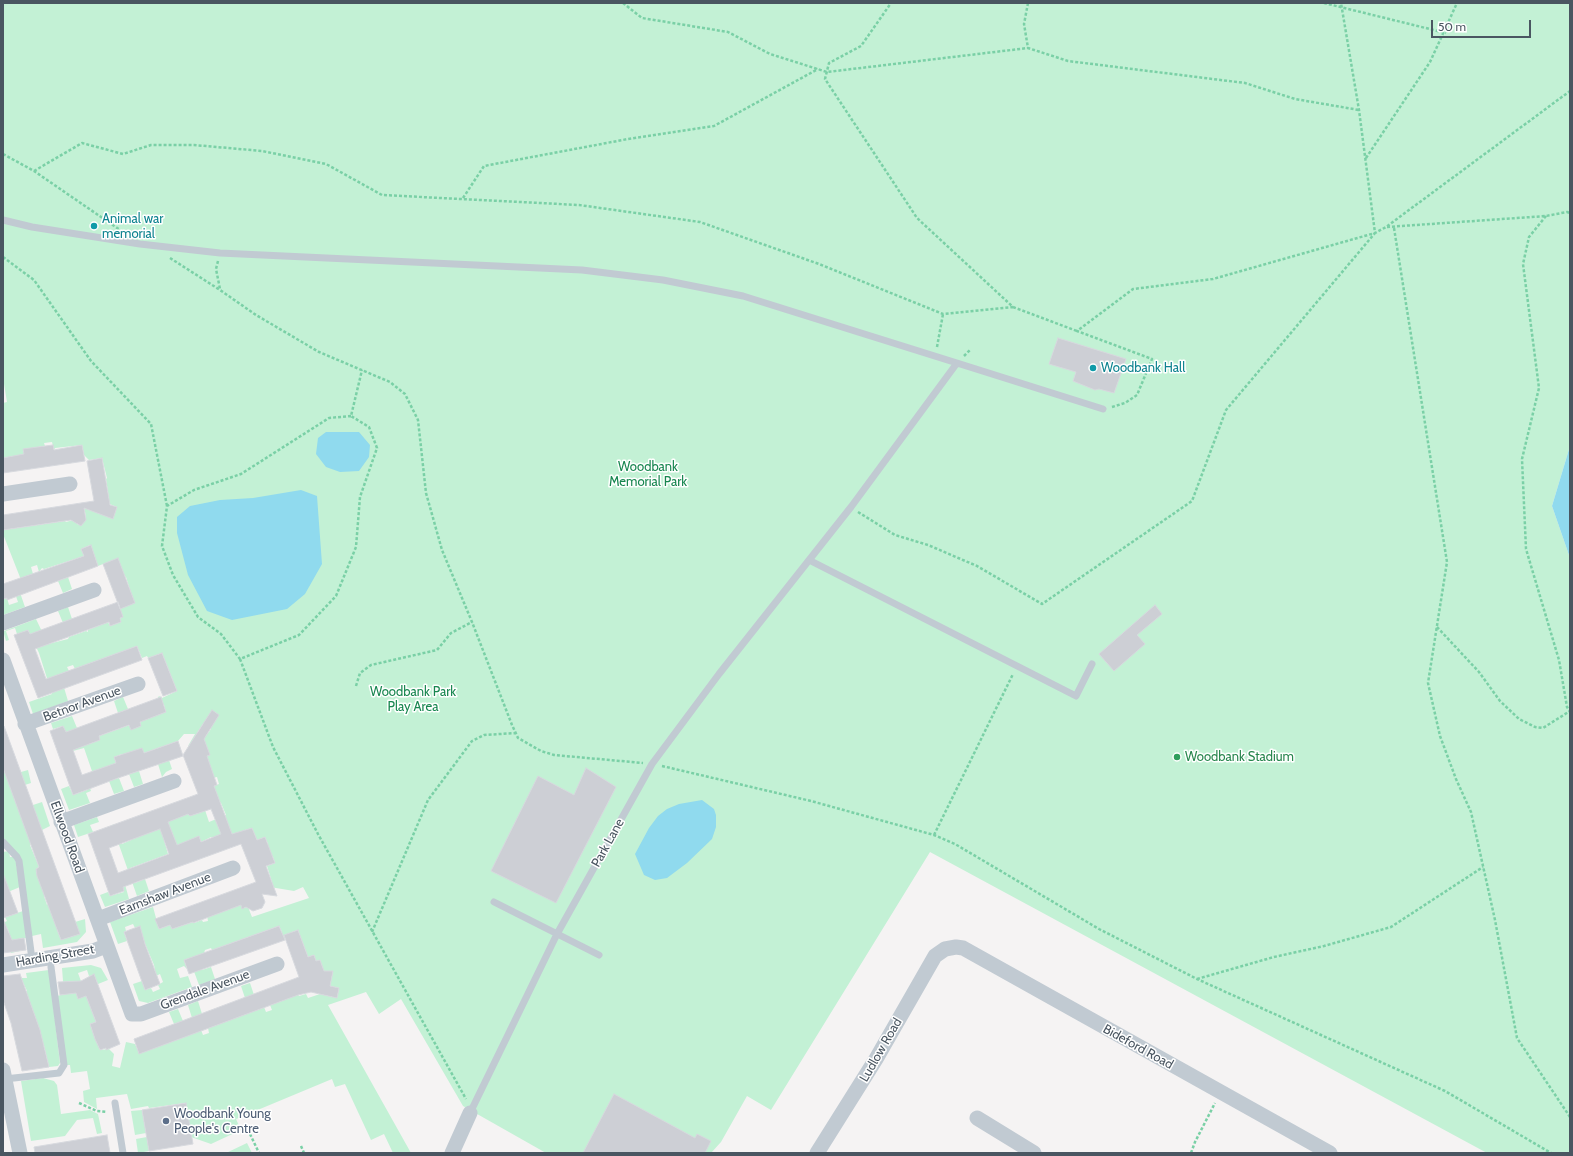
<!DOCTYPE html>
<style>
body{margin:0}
#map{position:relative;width:1573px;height:1156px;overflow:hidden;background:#f5f3f3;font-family:Cabin,sans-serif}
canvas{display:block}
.frame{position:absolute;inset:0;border:4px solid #4a5661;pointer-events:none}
.scale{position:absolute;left:1431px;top:20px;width:100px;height:18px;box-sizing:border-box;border:2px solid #4a5661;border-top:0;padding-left:5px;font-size:12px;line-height:14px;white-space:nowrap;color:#4a5661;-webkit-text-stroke:3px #fff;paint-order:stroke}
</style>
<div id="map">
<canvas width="1573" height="1156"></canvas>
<div class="frame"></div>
<div class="scale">50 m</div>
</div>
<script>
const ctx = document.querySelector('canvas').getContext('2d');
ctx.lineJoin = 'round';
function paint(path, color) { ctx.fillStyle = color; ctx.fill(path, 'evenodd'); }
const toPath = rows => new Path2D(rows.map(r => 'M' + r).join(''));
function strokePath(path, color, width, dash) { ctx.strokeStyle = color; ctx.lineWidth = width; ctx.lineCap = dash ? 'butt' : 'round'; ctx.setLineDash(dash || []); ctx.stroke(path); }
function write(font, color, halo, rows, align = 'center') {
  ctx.font = font + ' Cabin,sans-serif'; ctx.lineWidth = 3; ctx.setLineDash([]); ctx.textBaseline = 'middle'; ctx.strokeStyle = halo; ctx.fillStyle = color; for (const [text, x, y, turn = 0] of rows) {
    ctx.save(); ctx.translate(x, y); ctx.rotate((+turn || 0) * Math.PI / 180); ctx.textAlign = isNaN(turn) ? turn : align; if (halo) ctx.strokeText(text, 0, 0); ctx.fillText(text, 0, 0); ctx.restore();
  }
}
const green = toPath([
 [3,3,1570,3,1570,446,1552,506,1570,558,1570,1153,1487,1153,930,852,771,1110,747,1096,721,1142,711,1153,546,1153,463,1106,401,999,379,1014,366,992,328,1005,411,1153,393,1153,384,1134,371,1140,345,1084,335,1087,332,1079,236,1119,241,1130,211,1144,191,1137,185,1103,149,1108,148,1106,131,1109,127,1094,96,1098,97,1109,84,1102,83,1091,90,1089,87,1071,71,1073,70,1065,66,1065,57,996,64,994,62,968,91,965,101,968,104,973,108,980,98,984,94,975,89,976,87,970,78,973,96,1022,90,1024,100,1050,109,1049,114,1054,112,1066,120,1068,126,1042,135,1044,139,1053,201,1030,203,1035,209,1033,208,1028,264,1007,266,1012,272,1010,270,1005,298,994,299,996,306,994,308,998,320,994,337,998,339,988,330,986,333,971,320,971,323,969,320,960,316,961,314,955,308,957,298,930,292,932,293,936,283,939,280,942,282,932,279,926,215,949,212,950,211,948,205,950,200,965,202,970,211,967,215,979,199,985,189,958,184,960,187,969,184,966,177,969,180,978,188,976,192,987,148,1003,139,1001,133,984,142,981,145,990,151,988,153,992,160,989,158,985,163,982,160,974,156,976,154,965,138,927,135,928,133,924,125,927,126,931,124,932,127,941,118,944,110,922,153,907,159,929,170,925,172,929,193,922,194,923,202,920,203,922,208,921,207,916,234,906,236,907,236,906,241,904,243,908,248,907,252,917,309,898,303,887,294,891,270,887,266,884,272,882,267,866,275,863,273,857,260,847,268,844,265,837,257,840,252,828,245,830,246,833,238,845,211,837,201,842,199,837,193,839,179,850,164,840,168,854,130,868,135,883,145,879,149,891,137,896,112,825,115,824,122,844,131,840,129,835,188,813,190,816,198,813,204,807,209,822,226,815,221,803,214,796,212,787,219,784,217,777,209,779,201,758,210,755,195,743,188,746,195,734,184,734,178,741,124,760,122,754,114,757,116,763,94,777,84,748,73,751,63,726,53,729,51,723,72,716,77,728,89,744,100,740,99,736,124,727,133,724,135,728,141,726,140,721,166,712,164,705,160,706,157,699,159,696,162,698,177,691,162,653,148,658,147,656,142,658,137,646,75,669,73,665,67,667,69,671,60,674,68,701,33,714,29,702,52,694,39,653,28,630,23,632,18,637,15,628,6,631,9,640,6,641,4,634,4,631,36,619,48,644,68,639,69,637,86,631,88,632,88,630,108,622,110,626,121,622,119,607,134,603,126,577,103,564,98,566,90,545,81,549,84,556,44,569,42,568,39,572,37,565,31,567,33,574,24,577,25,590,3,534,3,530,65,521,66,522,77,519,77,524,82,525,83,518,86,517,84,507,117,507,102,501,109,499,106,479,107,478,102,458,89,460,84,455,82,445,55,448,54,450,52,442,44,443,45,446,38,447,38,453,4,458,3,403,7,402,3,378,4,345],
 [203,724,211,729,205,737,197,733],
 [68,577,72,589,63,593,58,581],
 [17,584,25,607,3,615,3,599,7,598,9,605,18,602,12,585],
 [68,607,72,619,63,623,58,611],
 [123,697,128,709,118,713,114,701],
 [169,760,172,769,166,772,162,777,158,764],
 [3,768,6,775,20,770,21,772,28,770,31,783,25,785,14,800,33,805,42,802,50,826,42,830,30,845,39,867,36,869,49,894,44,896,47,905,65,898,61,928,57,930,61,940,79,934,75,922,85,919,86,932,77,942,43,948,41,934,32,936,14,851,3,837],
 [139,771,143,784,134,787,129,774],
 [119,778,124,791,114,794,109,781],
 [87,779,91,791,86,793,90,803,69,810,61,789,69,786,73,795,87,790,84,781],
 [97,817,99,822,90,825,93,832,78,837,74,825],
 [9,851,10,857,15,857,20,887,3,894,3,852],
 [123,877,129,899,105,907,100,895,108,892,110,896,124,892,120,878],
 [23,911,26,938,19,939,20,951,11,953,9,947,9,932,7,928,3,929,3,923,7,921,5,917,3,918],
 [49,970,60,1063,58,1066,49,1067,44,1046,35,1048,41,1035,28,997,22,999,20,994,27,991,21,978,27,978,26,973],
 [250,983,254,995,245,998,241,986],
 [198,1001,202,1014,192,1018,188,1005],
 [178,1009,183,1021,174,1024,169,1012],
 [43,1078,54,1081,57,1085,61,1114,90,1110,98,1114,102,1133,97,1134,93,1118,77,1120,65,1136,31,1141,21,1081],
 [142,1110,146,1133,135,1135,131,1111],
 [147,1137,149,1151,138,1153,136,1139],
 [247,1143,252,1153,226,1153]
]);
const water = toPath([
 [326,432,359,432,370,445,369,457,359,471,340,472,326,467,316,454,318,438],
 [1570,446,1570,558,1552,506],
 [301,490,317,496,322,564,305,594,287,609,232,620,207,611,188,575,177,533,177,517,190,506,220,500,253,498],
 [702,800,714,809,716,815,716,827,712,839,687,863,667,878,655,880,644,875,635,854,649,828,658,816,667,809,679,804]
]);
const building = toPath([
 [1058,338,1126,359,1114,393,1099,389,1095,390,1073,381,1076,372,1049,364,1058,338],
 [53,445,54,450,82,445,85,461,3,473,3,458,24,454,23,449,53,445],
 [102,458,110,505,117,507,113,519,84,508,86,520,81,526,71,520,3,530,3,515,94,501,87,461,102,458],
 [91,545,98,566,7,600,7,598,3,599,3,584,84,556,81,549,91,545],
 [118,558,135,603,120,609,103,564,118,558],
 [118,602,123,617,120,618,121,622,110,626,109,622,35,649,46,679,137,646,142,660,38,698,14,635,28,630,30,634,118,602],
 [1155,605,1162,614,1137,635,1145,644,1114,671,1099,654,1155,605],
 [162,653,177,691,163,696,148,658,162,653],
 [161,697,166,712,140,722,141,726,131,730,129,725,99,736,100,740,73,750,82,775,116,763,114,757,142,748,144,753,178,741,183,756,118,778,73,795,50,731,63,726,66,732,161,697],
 [212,710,219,715,204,739,210,755,207,756,217,785,214,786,232,834,252,828,257,840,265,837,275,863,266,866,277,896,262,894,265,902,262,908,253,911,246,907,242,909,241,905,193,923,193,922,172,929,170,925,159,929,155,919,256,882,241,844,123,887,124,891,110,896,88,834,198,794,183,755,212,710],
 [211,809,221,834,201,842,199,836,177,845,168,822,188,814,190,816,211,809],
 [160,829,169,854,118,873,109,848,160,829],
 [3,726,4,726,80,934,61,940,37,876,36,869,39,867,3,768,3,726],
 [586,768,616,787,556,903,491,871,538,776,574,795,586,768],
 [4,876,18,913,3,918,3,877,4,876],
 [3,919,12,940,24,938,26,950,3,953,3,919],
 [140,926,145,944,160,984,145,990,124,932,140,926],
 [279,926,285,940,189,974,184,960,279,926],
 [298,930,308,957,314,955,316,961,320,960,324,971,333,971,330,986,339,988,337,998,311,992,298,995,139,1054,134,1039,299,977,284,935,298,930],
 [20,974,40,1030,49,1067,22,1071,11,1023,3,1000,3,976,20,974],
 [94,974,120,1044,106,1050,106,1048,100,1050,95,1039,90,1024,96,1022,86,996,78,999,76,993,60,995,58,982,81,981,94,974],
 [614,1094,695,1138,697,1134,711,1141,705,1153,583,1153,614,1094],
 [186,1103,193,1144,149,1151,142,1110,186,1103],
 [107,1135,110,1153,35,1153,34,1147,107,1135]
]);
const path = toPath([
 [623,3,642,18,728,32,770,54,827,72,1028,48],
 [1028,3,1024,24,1028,48,1068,61,1245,83,1295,99,1359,110],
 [1324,3,1446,33],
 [3,154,34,171,120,230],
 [1366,158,1430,62,1457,3],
 [34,171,82,143,123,154,151,145,194,145,262,151,326,164,382,195,579,205,700,222,819,264,943,314,1013,307,917,218,825,79,829,63,861,46,891,3],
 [463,198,484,166,628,139,714,126,818,69],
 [1546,216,1529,237,1523,264,1539,388,1522,459,1526,549,1559,660,1567,707,1570,712],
 [1387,227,1546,216,1567,212,1570,213],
 [1394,228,1447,562,1428,683,1440,736,1456,779,1471,812,1495,920,1517,1038,1570,1117],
 [3,257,34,280,91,361,151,424,167,506],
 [170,258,220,290,256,315,319,352,390,382,405,394,418,420,426,493,442,550,472,622,512,725,518,738,541,751,554,755,643,763],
 [218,261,216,269,220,289],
 [1013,307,1077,331],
 [937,347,943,314],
 [964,356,971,349],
 [1112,407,1125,403,1137,395,1152,359,1077,331,1133,289,1213,279,1375,233,1386,227,1570,91],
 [351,416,329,418,241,474,194,490,167,506,162,546,173,575,198,617,221,634,240,659,299,635,336,596,356,547,360,497,377,448,369,427,351,416,362,370],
 [858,512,895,535,928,545,977,566,1042,604,1192,501,1226,410,1375,233,1359,110,1341,3],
 [1437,627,1479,672,1500,701,1519,719,1535,727,1543,728,1570,711],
 [240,659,273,747,318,834,466,1099],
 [356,686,360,673,371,665,437,650,451,633,472,622],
 [662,766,811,801,934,835,955,844,1099,929,1197,979,1445,1091,1551,1153],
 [934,835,1013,674],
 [372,932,428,800,472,741,484,735,516,733],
 [1197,979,1274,957,1324,946,1391,927,1483,867],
 [79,1103,97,1111,107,1112],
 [250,1134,259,1153],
 [301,1146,304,1153],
 [1191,1153,1195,1142,1215,1103]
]);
const lane = toPath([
 [3,220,32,227,140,244,220,253,582,270,663,280,743,296,957,363,851,507,719,674,652,764,557,934,470,1113],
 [957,363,1103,409],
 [809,560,1076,696,1092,664],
 [3,842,17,857,19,861,31,952],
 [494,902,599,955],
 [5,1079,59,1073,64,1065,51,967],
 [115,1103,123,1153]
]);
const street = toPath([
 [3,494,70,484],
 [3,623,94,590],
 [3,660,132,1014,141,1014,277,964],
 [25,724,138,684],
 [61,822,174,781],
 [98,919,233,868],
 [3,965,93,951,106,946],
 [3,1070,20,1153],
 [977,1118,1034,1153],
 [452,1153,470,1113],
 [817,1153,876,1059,935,956,945,949,956,947,963,948,1330,1153]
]);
const markers = [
 [94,226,4,"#0f9aa8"],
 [1093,368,4,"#0f9aa8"],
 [1177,757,4,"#2e9e5b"],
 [166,1121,4,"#5c6f8a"]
];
const cultureNames = [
 ["Animal war",102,219],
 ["memorial",102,234],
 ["Woodbank Hall",1101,368]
];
const parkNames = [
 ["Woodbank",648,467],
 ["Memorial Park",648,482],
 ["Woodbank Park",413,692],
 ["Play Area",413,707]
];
const streetNames = [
 ["Betnor Avenue",82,704,-20],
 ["Ellwood Road",67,837,70],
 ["Park Lane",608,843,-61],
 ["Earnshaw Avenue",165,894,-21],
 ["Harding Street",55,956,-10],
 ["Grendale Avenue",205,990,-20],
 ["Bideford Road",1138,1047,29],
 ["Ludlow Road",881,1050,-60]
];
const leisureNames = [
 ["Woodbank Stadium",1185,757]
];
const serviceNames = [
 ["Woodbank Young",174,1114],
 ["People's Centre",174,1129]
];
paint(green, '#c3f1d5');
paint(water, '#90daee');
paint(building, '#cdcfd5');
strokePath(building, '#d7d9de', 1);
strokePath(path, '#7ad0a6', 2.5, [3, 2]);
strokePath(lane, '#c1cad2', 7);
strokePath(street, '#c1cad2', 15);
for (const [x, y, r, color] of markers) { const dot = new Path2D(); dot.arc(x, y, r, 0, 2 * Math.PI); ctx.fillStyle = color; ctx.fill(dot); strokePath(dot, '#fff', 1.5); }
write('13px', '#0d838f', '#fff', cultureNames, 'left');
write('13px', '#17864f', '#fff', parkNames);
write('13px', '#4a5661', '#fff', streetNames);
write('13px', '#27864d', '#fff', leisureNames, 'left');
write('13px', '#4e5e75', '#fff', serviceNames, 'left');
</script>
